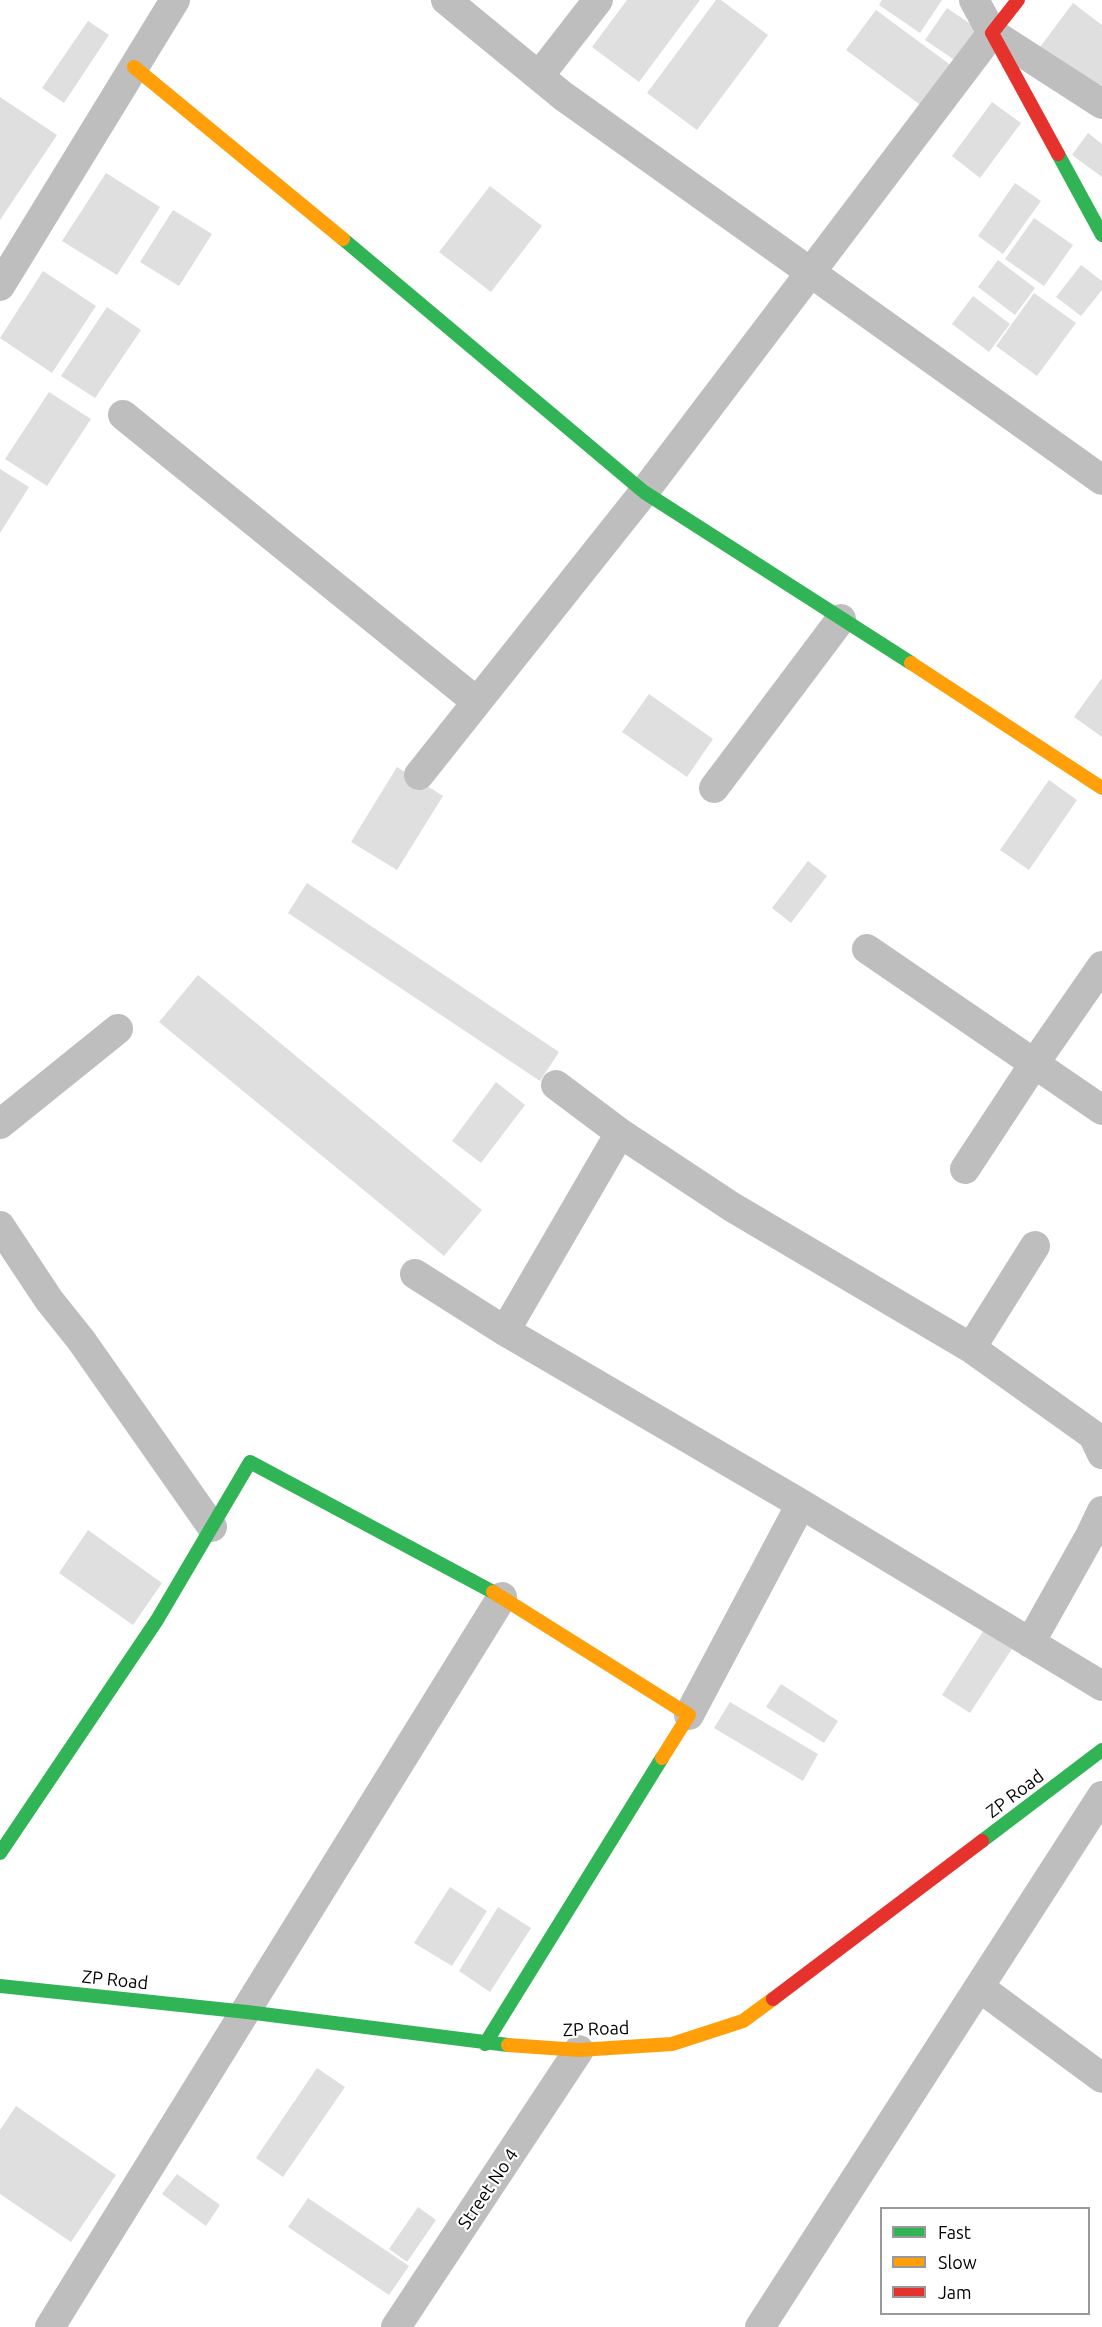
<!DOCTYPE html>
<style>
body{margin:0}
#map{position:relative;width:1102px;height:2327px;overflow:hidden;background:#fff;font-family:Ubuntu,sans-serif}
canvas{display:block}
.legend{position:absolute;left:880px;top:2207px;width:210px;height:108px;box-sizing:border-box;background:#fff;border:2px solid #999;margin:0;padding:8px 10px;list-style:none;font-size:18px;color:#000}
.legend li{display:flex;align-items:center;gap:12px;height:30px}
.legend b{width:30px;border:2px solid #999}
</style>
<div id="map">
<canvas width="1102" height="2327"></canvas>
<ul class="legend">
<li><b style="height:8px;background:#30b455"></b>Fast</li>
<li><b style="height:8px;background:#ff9f0a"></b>Slow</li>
<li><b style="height:8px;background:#e5322d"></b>Jam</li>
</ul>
</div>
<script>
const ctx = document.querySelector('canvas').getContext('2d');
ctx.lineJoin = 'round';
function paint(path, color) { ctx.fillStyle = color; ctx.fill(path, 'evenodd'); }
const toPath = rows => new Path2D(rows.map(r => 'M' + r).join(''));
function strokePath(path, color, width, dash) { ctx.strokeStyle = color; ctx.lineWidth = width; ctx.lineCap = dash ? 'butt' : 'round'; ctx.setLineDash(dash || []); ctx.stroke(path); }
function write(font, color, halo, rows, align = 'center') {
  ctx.font = font + ' Ubuntu,sans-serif'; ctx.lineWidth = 4.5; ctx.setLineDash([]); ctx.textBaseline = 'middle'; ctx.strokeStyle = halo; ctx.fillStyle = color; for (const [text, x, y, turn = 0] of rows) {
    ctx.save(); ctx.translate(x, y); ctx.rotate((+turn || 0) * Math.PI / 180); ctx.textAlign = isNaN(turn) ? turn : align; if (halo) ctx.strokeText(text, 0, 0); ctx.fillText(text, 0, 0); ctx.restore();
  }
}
const building = toPath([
 [627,0,700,0,639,82,592,47],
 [716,0,721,0,768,35,697,130,647,93],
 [882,0,942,0,920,33,879,5],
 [1073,3,1102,25,1102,85,1098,90,1040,47],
 [947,8,981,31,959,63,925,40],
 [876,10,956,69,926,109,846,50],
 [88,21,109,35,64,103,42,88],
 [0,97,57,135,0,220],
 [992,102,1021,123,980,178,952,156],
 [1088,133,1102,144,1102,177,1072,155],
 [106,173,160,207,117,275,62,241],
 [1015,183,1041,201,1003,254,978,236],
 [490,186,542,226,491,292,439,252],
 [173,210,212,234,179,286,140,262],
 [1034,218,1073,245,1044,286,1005,259],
 [998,260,1035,288,1015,315,978,287],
 [1081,265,1102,281,1102,290,1081,316,1056,297],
 [43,271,96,306,52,373,0,338],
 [1034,293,1076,323,1037,376,996,346],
 [973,296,1010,324,989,352,952,324],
 [107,307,141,330,95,398,61,376],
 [49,392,91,419,47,486,5,459],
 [0,469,29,487,0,533],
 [1102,678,1102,737,1074,717],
 [649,694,713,739,687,777,622,732],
 [397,767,443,796,397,870,351,842],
 [1049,780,1077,800,1029,870,1000,850],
 [808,861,827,876,791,923,772,908],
 [307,883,559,1052,540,1081,288,913],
 [198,975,482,1210,444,1256,159,1022],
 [496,1082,525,1105,481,1163,452,1141],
 [88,1530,162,1583,133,1625,59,1573],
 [989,1622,1017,1641,970,1713,942,1695],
 [781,1684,838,1721,824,1743,766,1707],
 [730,1702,818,1754,803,1781,714,1728],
 [450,1887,487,1911,452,1966,414,1943],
 [498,1907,531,1928,490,1992,459,1971],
 [317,2068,345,2087,283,2177,256,2158],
 [16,2106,116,2175,71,2242,0,2194,0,2130],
 [177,2174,220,2205,206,2226,162,2194],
 [308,2198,409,2266,389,2295,288,2227],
 [418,2207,436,2220,407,2262,389,2249]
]);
const street = toPath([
 [446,0,563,96,1102,480],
 [974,0,992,33,1102,104],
 [539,76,598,0],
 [0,286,175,0],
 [123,415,477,702],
 [419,775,644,492,992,33],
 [714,788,841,619],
 [867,949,1102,1110],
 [556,1085,620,1133,732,1207,971,1348,1035,1246],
 [0,1124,118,1029],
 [965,1169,1034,1064,1102,966],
 [0,1226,49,1300,81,1340,212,1527],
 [415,1274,505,1331,801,1504,1102,1686],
 [505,1331,620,1133],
 [971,1348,1093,1435,1102,1454],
 [1030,1643,1090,1536,1102,1511],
 [689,1715,801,1504],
 [979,1987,1102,2078],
 [50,2327,502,1597],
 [396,2327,579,2050],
 [760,2327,1102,1796]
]);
const fast = toPath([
 [1058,154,1102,235],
 [343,239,644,492,911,663],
 [982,1841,1102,1750],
 [0,1853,157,1620,250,1462,493,1592],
 [0,1986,247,2012,508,2045],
 [485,2044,662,1758]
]);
const slow = toPath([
 [134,67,343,239],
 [911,663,1102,788],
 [493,1592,689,1715,662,1758],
 [508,2045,579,2050,672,2044,743,2021,773,1999]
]);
const jam = toPath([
 [1018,0,992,33,1058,154],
 [773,1999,982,1841]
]);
const streetNames = [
 ["ZP Road",1015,1794,-37],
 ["ZP Road",115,1980,6],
 ["ZP Road",596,2029,-2],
 ["Street No 4",488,2189,-56]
];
paint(building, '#dfdfdf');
strokePath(street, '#bebebe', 30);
strokePath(fast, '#30b455', 14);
strokePath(slow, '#ff9f0a', 14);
strokePath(jam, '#e5322d', 14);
write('18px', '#000', '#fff', streetNames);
</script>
